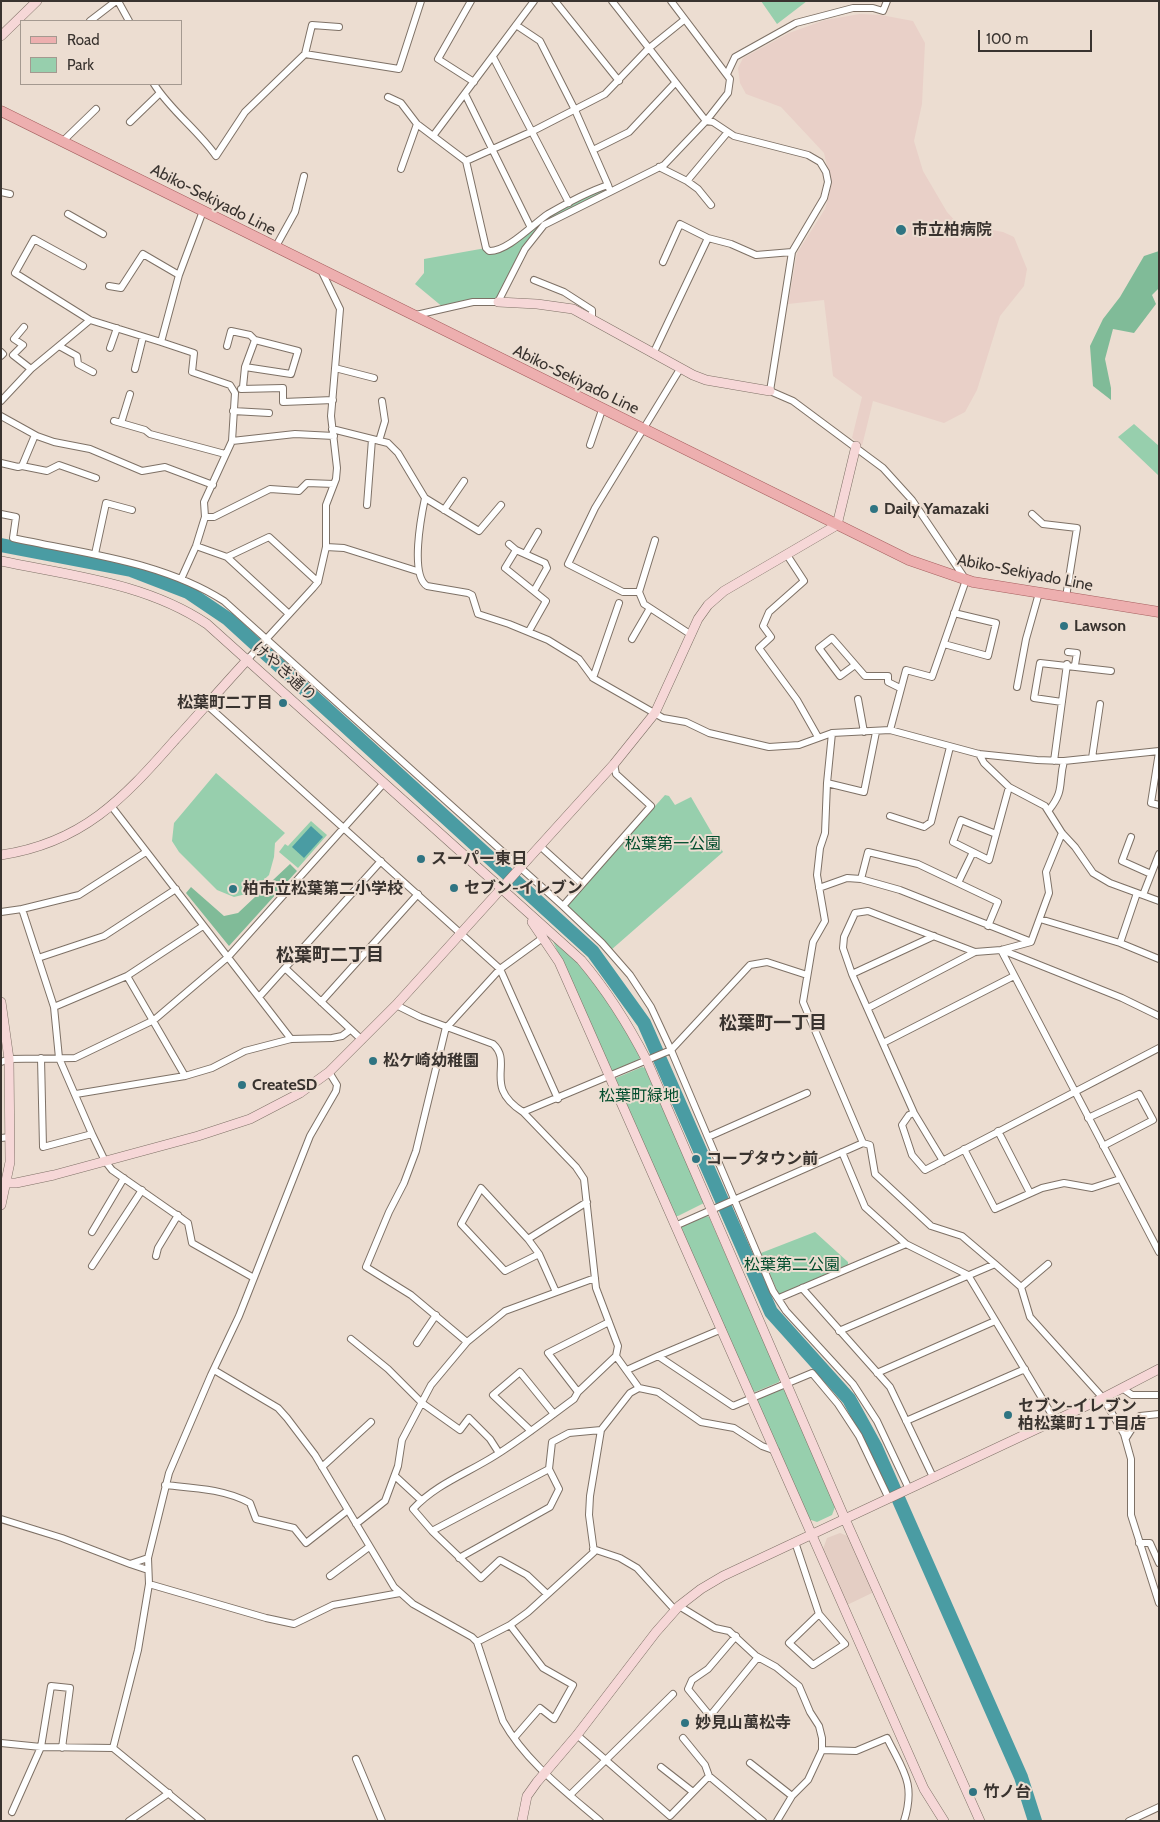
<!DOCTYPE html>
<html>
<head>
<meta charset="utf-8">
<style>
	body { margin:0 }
	#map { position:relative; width:1160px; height:1822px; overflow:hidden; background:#ecddd1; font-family:Cabin,sans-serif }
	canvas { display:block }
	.frame { position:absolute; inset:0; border:2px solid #39332f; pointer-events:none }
	.legend { position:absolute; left:20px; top:20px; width:162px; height:65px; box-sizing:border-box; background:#ecddd1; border:1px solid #a49990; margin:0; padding:6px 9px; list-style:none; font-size:15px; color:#39332f }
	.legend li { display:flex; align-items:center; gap:10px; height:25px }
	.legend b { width:25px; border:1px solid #a49990 }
	.scale { position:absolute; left:978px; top:30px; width:114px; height:22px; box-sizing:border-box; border:2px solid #39332f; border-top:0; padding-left:6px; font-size:15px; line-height:18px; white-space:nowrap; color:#39332f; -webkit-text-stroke:4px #ecddd1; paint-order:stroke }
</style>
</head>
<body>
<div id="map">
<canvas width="1160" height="1822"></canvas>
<div class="frame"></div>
<ul class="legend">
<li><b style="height:6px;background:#edafaf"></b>Road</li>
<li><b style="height:14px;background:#97cfad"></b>Park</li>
</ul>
<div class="scale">100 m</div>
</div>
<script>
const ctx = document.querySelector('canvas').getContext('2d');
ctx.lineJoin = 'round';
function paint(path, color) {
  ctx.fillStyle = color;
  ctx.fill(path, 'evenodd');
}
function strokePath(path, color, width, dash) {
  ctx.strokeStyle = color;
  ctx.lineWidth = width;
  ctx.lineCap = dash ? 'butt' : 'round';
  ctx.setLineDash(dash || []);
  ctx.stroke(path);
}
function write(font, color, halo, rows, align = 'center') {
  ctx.font = font + ' Cabin,"Noto Sans JP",sans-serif';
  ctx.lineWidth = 4;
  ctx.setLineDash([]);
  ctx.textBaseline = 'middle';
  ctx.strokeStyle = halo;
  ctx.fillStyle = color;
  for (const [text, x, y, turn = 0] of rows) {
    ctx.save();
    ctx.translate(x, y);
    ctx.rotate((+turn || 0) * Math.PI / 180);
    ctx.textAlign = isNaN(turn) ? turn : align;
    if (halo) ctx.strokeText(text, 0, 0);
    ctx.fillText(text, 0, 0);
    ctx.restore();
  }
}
paint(new Path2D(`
	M840 1533 850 1537 874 1592 847 1605 823 1549 827 1538Z`), '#e4cec4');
paint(new Path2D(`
	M860 14 881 15 913 21 925 43 922 104 914 141 923 171 947 212 958 224 1003 232 1014 237 1027 269 1024 286 1000 316 977 390 965 412 944 423 873 401 862 446 852 438 862 397 833 376 824 300 788 304 797 253 825 209 829 195V175L824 153 781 107 746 94 740 83 738 68 743 58 789 33 825 20Z`), '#e9d0c8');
paint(new Path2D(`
	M761 1H807L777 24Z
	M608 185 610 191 544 225 525 249 498 302 444 308 415 284 424 273V259L486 248 489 251 512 243 530 226Z
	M1134 424 1159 446V476L1118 437Z
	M216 773 285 833 275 843 274 857 269 875 250 893 234 897 217 890 179 852 172 841 174 823Z
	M665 795 669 796 675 805 691 797 723 852 611 950 566 905Z
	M311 821 327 835 298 868 279 852 285 844 288 846Z
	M552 939 578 962 608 998 640 1057 639 1060 613 1071 610 1070Z
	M642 1067 645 1068 704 1203 678 1216H674L615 1081 616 1078Z
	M707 1216 709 1217 780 1379 779 1382 755 1392 752 1391 680 1230 681 1227Z
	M815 1232 848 1262V1265L779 1295 761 1253Z
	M782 1389 785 1390 835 1507 832 1515 817 1522 808 1519 757 1402 758 1399Z`), '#97cfad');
paint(new Path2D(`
	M1159 251V288L1152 295 1156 304 1134 333 1113 329 1105 359 1111 388V400L1093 386 1090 346 1103 319 1120 297 1144 256Z
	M290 864 297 871 229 946 186 893 191 887 224 916 238 913Z`), '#80bb98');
paint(new Path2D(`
	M311 826 323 837 304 858 292 847Z`), '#4a9ca3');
strokePath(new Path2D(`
	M1 545 131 570 188 592 228 619 593 952 644 1023 771 1312 849 1399 876 1448 1021 1777 1035 1821`), '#4a9ca3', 14);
const street = new Path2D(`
	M118 1 129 21
	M471 1 438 59 474 82
	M555 1 619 81
	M612 1 706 121 713 122 734 136 808 155 820 162 826 172 828 182 824 198 792 252 770 391 793 401 883 468 912 500 966 580 932 677 906 670 890 730
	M90 21 116 1
	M516 25 540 41 575 110 608 185
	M305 54 312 25 339 27
	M493 57 569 203
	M727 74 735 57 796 23 853 8H873L883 11 887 1
	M154 84C171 111 198 130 216 156L245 112 305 54 399 69 421 1
	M465 94 530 226
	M388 97 401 103 417 124 466 161 486 248 489 251C507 252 533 224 548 214 567 203 587 192 608 185L610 191
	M130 122 160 93
	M433 136 534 1
	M63 141 96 109
	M593 150 629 132 675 83
	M466 161 533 131 605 94 648 49 684 20
	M659 167 687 181 727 133
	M401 169 417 124
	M687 181 698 189 711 205
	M1 192 10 194
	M68 214 103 234
	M275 248 295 212 304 176
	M663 262 680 224 708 238 731 244 756 255 792 252
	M83 266 34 239 15 273 90 320 161 342 179 275 203 211
	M534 280 564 292 592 310V319
	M109 286 121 288 143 254 179 275
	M416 315 473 302H498L525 249 544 225 664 165 706 121 728 93 730 79 671 1
	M24 327 14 339 23 345 13 355 31 369
	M161 342 194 353 192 372 230 385 235 393 232 441 204 502 205 517 196 546 182 577
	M59 346 77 356 78 364 93 372
	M227 346 231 331 250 335 255 340
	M110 348 117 328
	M1 352 3 354 1 356
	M653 354 708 238
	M335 368 374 378
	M135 369 143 337
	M243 387 245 367 255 340 298 351 291 374 245 367
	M241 389 283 388V402L333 400
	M1 401 31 369 90 320
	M233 411 269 413
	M1 416 37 436 54 442 90 449 142 471 165 467 213 485
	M114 421 145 430 150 434 225 454
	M121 423 130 394
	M332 429 388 443 398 453 425 498C421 517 410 575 427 586L468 593 472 595 478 614 509 624 548 640 579 659 593 678 663 718 686 722 709 733 769 747 799 745 832 733 890 730 979 754 1037 760 1064 761 1159 751
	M35 435 22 466 47 471 59 465 96 478
	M232 441 295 434 334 436
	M379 441 385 421 382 401
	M590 445 602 410
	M1 463 18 467 22 466
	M425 498 479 531 501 505
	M367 505 372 439
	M444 510 464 481
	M1 514 16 517 13 538C85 554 161 561 224 601L563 906 602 943 630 975 651 1007 671 1050 773 1291 786 1311 853 1384 877 1421 909 1489
	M1032 514 1043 524 1077 528 1066 597
	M205 517H214L270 489 299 491 307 483 334 484
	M655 540 639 592 644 604 690 634
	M509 544 516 550 505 568 546 601 529 631
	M196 546 227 557 269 537 318 582
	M326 547 344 548 417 571
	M516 550 545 563 547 568 534 591
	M95 554 106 503 132 510
	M525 554 538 532
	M787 555 804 581 769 612 763 626 771 637 759 648 797 700 818 737
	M227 557 289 614
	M639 592H623L568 564 595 508 680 369
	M632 639 650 608
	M944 644 988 656 996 623 954 613
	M1068 652 1077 653 1075 665
	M248 659 313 588 318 582 326 547V505L336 479 337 468 331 416 340 309 321 270
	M855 665 840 676 819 648 832 638 865 676H888V682L900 688
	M593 678 619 603
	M1017 687 1026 639 1039 593
	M858 699 864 732
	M1062 702 1034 698 1040 663 1111 671
	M207 705 500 969 558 1099
	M1159 752 1151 803 1159 805
	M979 754 984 763 1009 787 1045 806 1062 833 1075 847 1093 873 1110 883 1159 901
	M1092 758 1100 704
	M1054 761 1067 664
	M827 783 864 792 876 732
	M112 807 291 1039
	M1049 810C1065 790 1058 784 1064 761
	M890 816 924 827 931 822 950 747
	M996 834 961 820 953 842 989 860 1009 787
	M1131 837 1122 861 1151 874
	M540 846 582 884
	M861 879 868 852 918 864 998 902 988 926
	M958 883 973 852
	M819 888 847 878 861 879 900 890 1029 941
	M1143 895 1159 854
	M563 906 651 806 616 774 614 764
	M22 909 79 895 146 852
	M1 912 22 909 54 1007 59 1058 92 1134 43 1147 41 1058
	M1040 919 1120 943 1159 959
	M1120 943 1137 893
	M1001 950 1159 1252
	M1002 950 1122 998 1159 1016
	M38 958 104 936 176 889
	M285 968 362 1040
	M852 974 934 936
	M127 976 185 1076
	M259 997 381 861
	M321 1002 418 894
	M396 1005 420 1017 493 1044C514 1063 482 1086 523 1112
	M54 1007 127 976 203 926
	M868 1008 975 952 1001 950 1031 942 1049 893 1046 872 1062 833
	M447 1027 500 969 544 937
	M883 1043 1014 976
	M1 1062 9 1059 75 1058 154 1020 228 957 384 783
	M76 1094 185 1076 212 1068 245 1051 291 1039 332 1038 342 1036 350 1030
	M914 1113 909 1115 902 1125 912 1155 925 1170 1159 1048
	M1088 1118 1139 1094 1153 1120 1103 1146
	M998 1131 1030 1193
	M92 1134 105 1161 112 1170 188 1223 192 1243 254 1278
	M708 1137 807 1093
	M1 1138 10 1137
	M863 1143 870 1145 875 1174 931 1226 962 1236 995 1264
	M964 1149 995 1209 1042 1188 1064 1183 1092 1188 1120 1179
	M842 1152 865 1207 906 1244 968 1275 1055 1420
	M943 1161 914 1113 852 974 843 948 844 937 855 913 868 911 975 952
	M675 1226 863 1143 803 1002 813 942 825 921 817 875 820 848 825 833 827 783 832 733
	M92 1232 124 1178
	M528 1239 539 1254 556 1292
	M539 1254 505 1271 461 1224 481 1188 528 1239 587 1202
	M156 1256 158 1248 178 1215
	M1048 1264 1021 1287 1030 1317 1103 1398 1124 1434 1131 1459V1515L1159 1603
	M92 1266 142 1190
	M802 1288 890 1387 933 1477
	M779 1298 906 1244
	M839 1331 995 1264 1021 1287
	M351 1339 388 1369 422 1403 460 1430 469 1418 490 1439 499 1453
	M467 1342 505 1311 595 1278
	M417 1343 436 1315
	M658 1356 722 1329
	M214 1370 278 1408 287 1418 315 1455 394 1587 413 1604 472 1637 477 1642 503 1721C526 1762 565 1791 600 1821
	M627 1370 658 1356 733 1406 812 1373 838 1404 859 1436 889 1499
	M877 1373 995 1321
	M639 1388 658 1392 701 1422 734 1428 762 1446 776 1451
	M1122 1388 1132 1395H1159
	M578 1392 548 1353 609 1322
	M906 1421 1025 1369
	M531 1431 493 1395 520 1372 554 1414
	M1126 1438 1140 1416 1159 1414
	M322 1467 371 1422
	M395 1476 421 1500
	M165 1485C194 1488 224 1489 250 1503L256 1519 294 1528 306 1543 348 1510
	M1 1519 62 1538 130 1564 148 1558
	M356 1524 385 1501 398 1466 402 1440 431 1385 467 1342 411 1295 366 1267 389 1212 404 1183 416 1151 446 1027
	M432 1531 549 1469
	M795 1542 819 1614 789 1643 813 1665 845 1644 819 1614
	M1139 1543H1150L1159 1563
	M593 1549 620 1558 637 1568 675 1610
	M459 1558 550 1507 559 1489 549 1469 552 1442 569 1433 601 1430
	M130 1564 148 1570
	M330 1576 369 1547
	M149 1584 266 1618 294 1624 333 1605 400 1593
	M547 1594 527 1575 500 1560 481 1578 432 1531 413 1509C436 1484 468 1473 496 1455 523 1438 548 1418 574 1399L578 1392 616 1356
	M679 1606 715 1628 729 1631 756 1656 776 1667 799 1686 810 1712 819 1726 822 1738V1750L808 1780 792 1796 777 1821
	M510 1625 543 1668 573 1685 554 1719 540 1708 514 1738
	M736 1636 708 1669 692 1680 688 1689 710 1716 758 1657
	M477 1642 510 1625 528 1612 594 1552 589 1515 590 1496 601 1430 630 1393 639 1388 616 1356 618 1346 596 1288 584 1179 576 1167 523 1112 671 1050 750 965 767 962 807 975
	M577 1735 670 1816 709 1776 763 1821
	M683 1738 705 1765 709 1776
	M1 1743 41 1747 113 1748 138 1650 149 1584 148 1558 169 1473 211 1375 239 1316 310 1136 336 1091 337 1085 329 1072
	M113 1748 202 1821
	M822 1750 856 1751 887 1738C903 1771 916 1783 904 1821
	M356 1759 382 1821
	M750 1763 792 1796
	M661 1767 693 1792
	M570 1795 673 1694
	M12 1812 41 1747 51 1686 70 1688 62 1748
	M129 1821 169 1793
	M1129 1821 1159 1807`);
const secondary = new Path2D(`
	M1 36 37 1
	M498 302 537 304 573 309 693 375 706 380 770 391
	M1 561C72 576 146 583 207 624L581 960C608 992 628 1024 647 1061L845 1519 980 1821
	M1 855C82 843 123 799 174 741 199 714 223 686 248 659
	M532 922 559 962 924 1789 944 1821
	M1 1002 9 1059 10 1162 1 1205
	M8 1183H16L54 1175 198 1136 250 1119 300 1093 329 1072 396 1005 614 764 655 713 698 619 708 605 724 591 837 525 856 446
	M522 1821 527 1796 537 1782 577 1735 656 1632 679 1606 701 1589 723 1576 1103 1398 1159 1369`);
const primary = new Path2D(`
	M1 111 909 560 973 582 1159 612`);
strokePath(street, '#7e7166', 8);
strokePath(secondary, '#7e7166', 10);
strokePath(primary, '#a66060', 11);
strokePath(street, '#fff', 6);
strokePath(secondary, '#f6d7d7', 9);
strokePath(primary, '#edafaf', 10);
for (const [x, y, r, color] of [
	[901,230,6,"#2f7482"],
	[874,509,5,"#2f7482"],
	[1064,626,5,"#2f7482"],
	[283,703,5,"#2f7482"],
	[421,859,5,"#2f7482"],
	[454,888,5,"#2f7482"],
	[233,889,5,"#2f7482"],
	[373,1061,5,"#2f7482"],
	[242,1085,5,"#2f7482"],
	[696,1159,5,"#2f7482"],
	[1008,1415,5,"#2f7482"],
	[685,1723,5,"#2f7482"],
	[973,1792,5,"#2f7482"]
]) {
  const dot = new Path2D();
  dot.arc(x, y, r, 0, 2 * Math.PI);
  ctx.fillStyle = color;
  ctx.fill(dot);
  strokePath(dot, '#ecddd1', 2);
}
write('16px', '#39332f', '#ecddd1', [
	["Abiko-Sekiyado Line",213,200,27],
	["Abiko-Sekiyado Line",576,380,26],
	["Abiko-Sekiyado Line",1025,573,11],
	["けやき通り",284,672,42]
]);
write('bold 16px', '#39332f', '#ecddd1', [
	["市立柏病院",912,230],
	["Daily Yamazaki",884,509],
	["Lawson",1074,626],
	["松葉町二丁目",273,703,"right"],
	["スーパー東日",431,859],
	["セブン-イレブン",464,888],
	["柏市立松葉第二小学校",243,889],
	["松ケ崎幼稚園",383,1061],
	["CreateSD",252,1085],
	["コープタウン前",706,1159],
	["セブン-イレブン",1018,1406],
	["柏松葉町１丁目店",1018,1424],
	["妙見山萬松寺",695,1723],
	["竹ノ台",983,1792]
], 'left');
write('16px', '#004c2c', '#ecddd1', [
	["松葉第一公園",673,844],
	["松葉町緑地",639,1096],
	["松葉第二公園",792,1265]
]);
write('bold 18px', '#39332f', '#ecddd1', [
	["松葉町二丁目",330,956],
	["松葉町一丁目",773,1024]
]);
</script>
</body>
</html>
